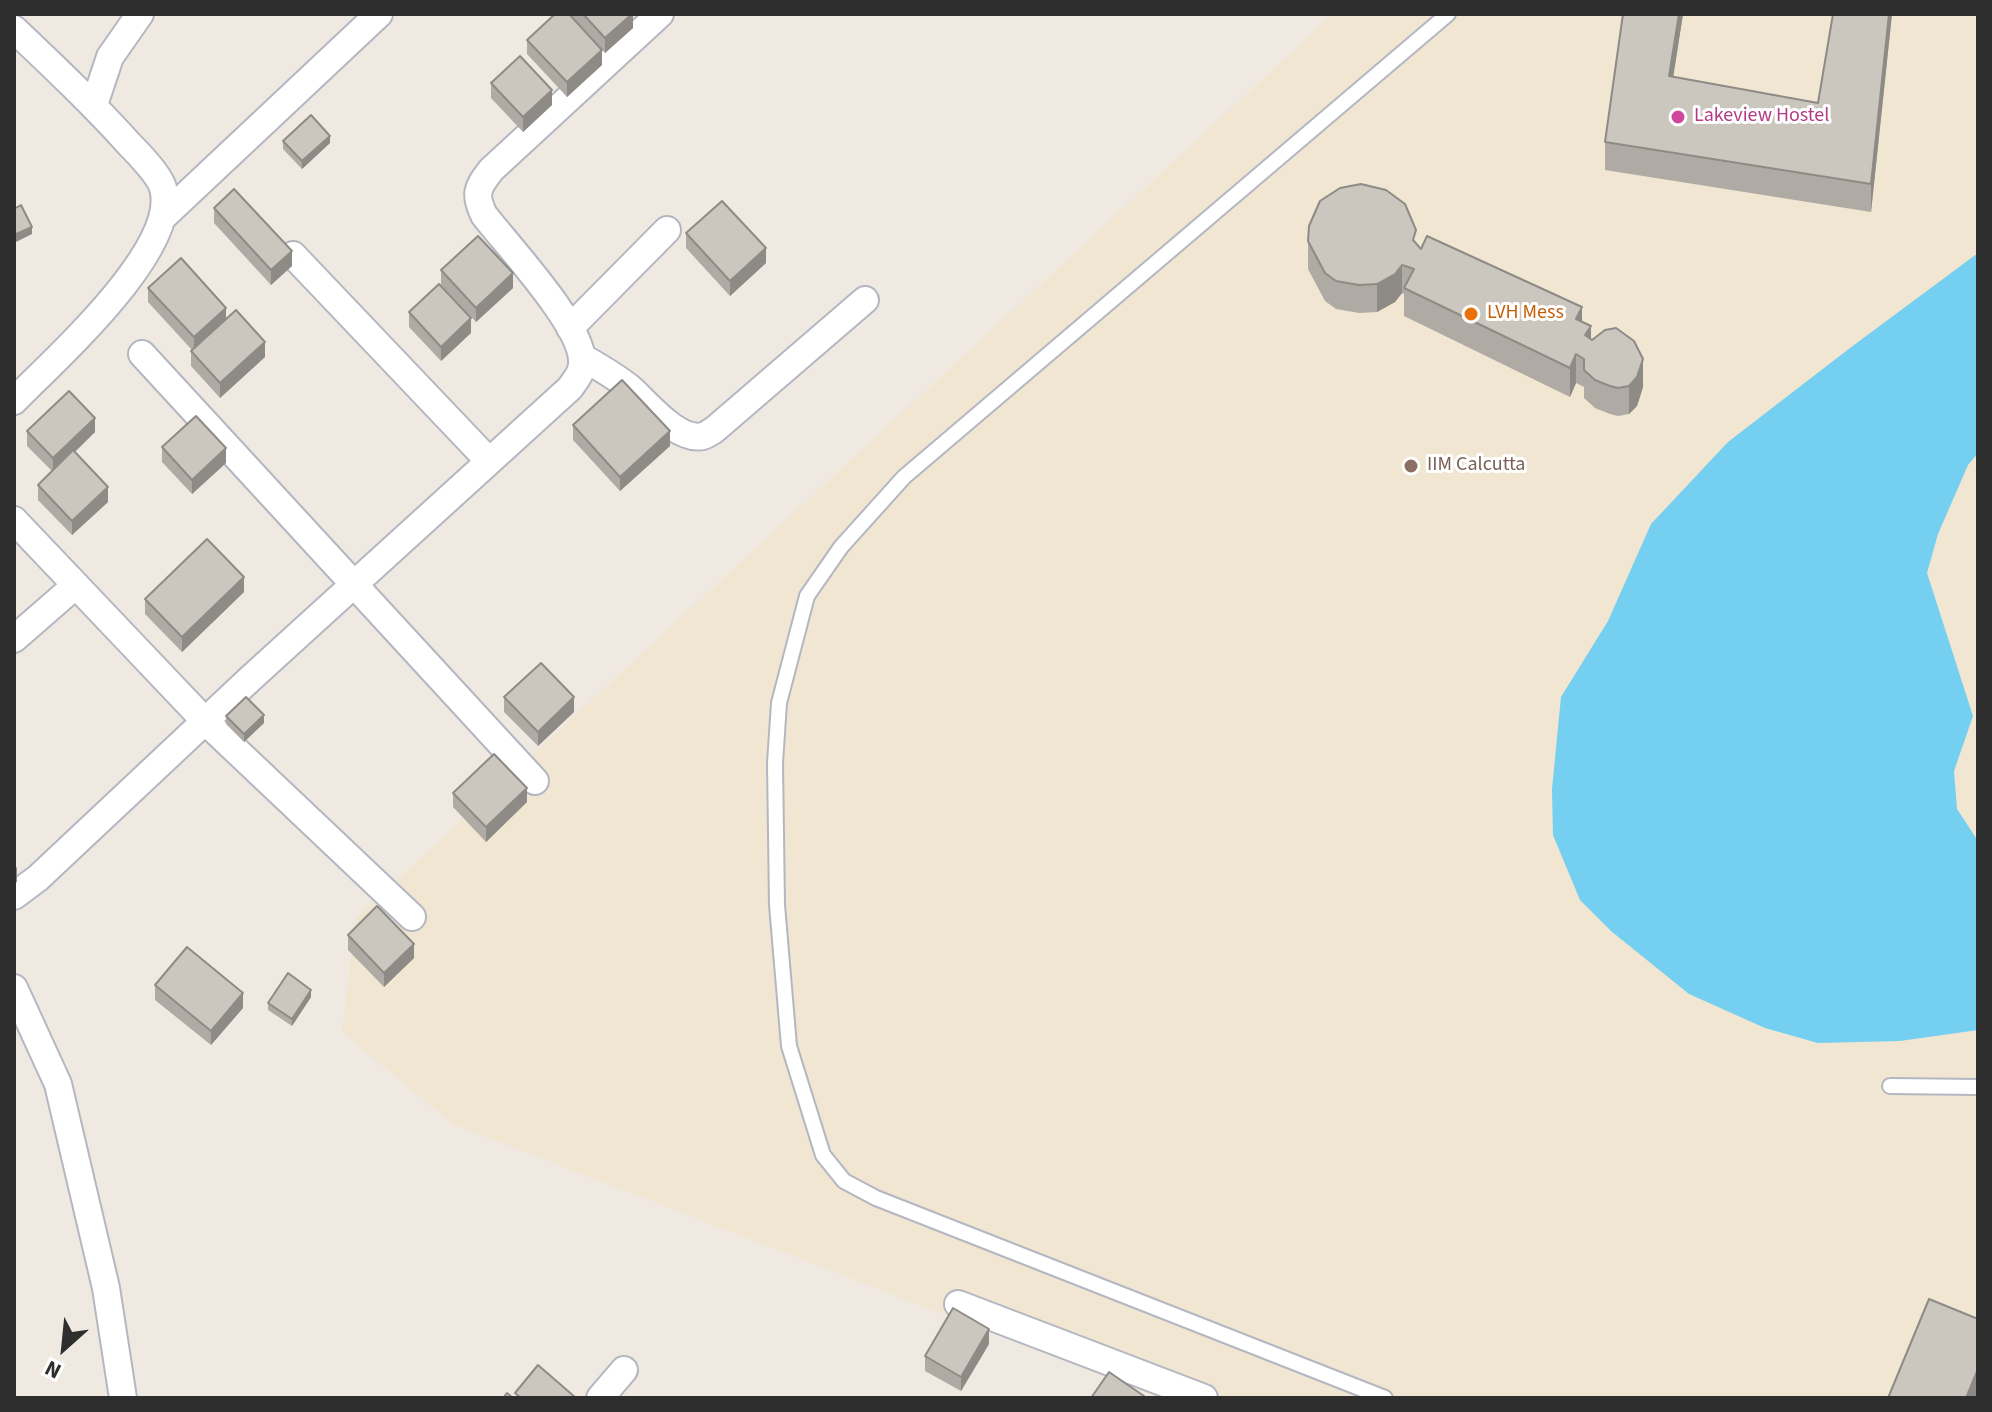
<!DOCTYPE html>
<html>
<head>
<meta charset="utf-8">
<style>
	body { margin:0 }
	#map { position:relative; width:1992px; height:1412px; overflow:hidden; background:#efe9e1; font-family:"Source Sans 3",sans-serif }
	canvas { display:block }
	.frame { position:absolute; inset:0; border:16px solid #2e2e2e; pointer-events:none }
	.north { position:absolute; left:24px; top:1308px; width:80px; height:80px; -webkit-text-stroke:6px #fff; paint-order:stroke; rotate:207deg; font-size:22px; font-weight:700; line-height:32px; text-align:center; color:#2e2e2e }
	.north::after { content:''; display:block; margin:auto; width:28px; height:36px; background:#2e2e2e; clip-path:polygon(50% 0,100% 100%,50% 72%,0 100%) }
</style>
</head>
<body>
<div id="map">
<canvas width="1992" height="1412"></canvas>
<div class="frame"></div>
<div class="north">N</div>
</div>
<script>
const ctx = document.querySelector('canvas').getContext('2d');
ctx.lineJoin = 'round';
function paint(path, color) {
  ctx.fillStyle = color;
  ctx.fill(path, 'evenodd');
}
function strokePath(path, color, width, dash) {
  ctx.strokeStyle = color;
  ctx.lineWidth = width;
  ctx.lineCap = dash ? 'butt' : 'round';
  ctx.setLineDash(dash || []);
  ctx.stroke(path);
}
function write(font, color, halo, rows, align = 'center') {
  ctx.font = font + ' "Source Sans 3",sans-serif';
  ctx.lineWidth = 6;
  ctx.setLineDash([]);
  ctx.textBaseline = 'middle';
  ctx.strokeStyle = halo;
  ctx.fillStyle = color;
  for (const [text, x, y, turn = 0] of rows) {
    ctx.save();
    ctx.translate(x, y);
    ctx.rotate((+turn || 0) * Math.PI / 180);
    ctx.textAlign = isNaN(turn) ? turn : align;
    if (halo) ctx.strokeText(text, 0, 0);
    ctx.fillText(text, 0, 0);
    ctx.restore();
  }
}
paint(new Path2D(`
	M1333 14H1978V1398H1160L453 1124 342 1032 356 918Z`), '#f0e6d1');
paint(new Path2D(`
	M1978 253V453L1968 465 1938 534 1927 573 1973 716 1954 771 1957 809 1978 841V1030L1900 1041 1818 1043 1765 1028 1689 994 1611 931 1580 900 1553 835 1552 789 1561 697 1608 621 1651 524 1728 442 1850 348Z`), '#75cff0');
const lane = new Path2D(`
	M1890 1086 1978 1087
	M1385 1398 876 1198 844 1181 823 1155 789 1046 777 905 775 763 779 703 807 596 841 547 904 477 1448 14`);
const street = new Path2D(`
	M14 29C54 67 93 104 130 145 139 154 160 176 163 188 180 249 54 360 14 401
	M94 105 110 57 140 14
	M164 216 379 14
	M293 255 489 461
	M570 328 667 230
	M142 354 535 781
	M582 357C599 367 615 376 630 388 647 403 678 442 703 436 707 435 710 432 714 430L865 300
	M14 520 205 721 412 917
	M14 639 76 585
	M14 896 38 878 251 678 570 388C576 379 583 372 582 360 581 324 508 246 484 215 474 194 477 188 491 170L660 14
	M14 988 58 1084 106 1288 123 1398
	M958 1304 1204 1398
	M600 1398 624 1370`);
strokePath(lane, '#b4b7c1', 18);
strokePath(street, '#b4b7c1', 30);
strokePath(lane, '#fff', 14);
strokePath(street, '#fff', 26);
paint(new Path2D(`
	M573 14H633V28L605 53 602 50V65L567 97 527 54V40L573 18Z
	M1683 14 1673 77 1818 103 1833 14H1892L1871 212 1605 170V142Z
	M491 83 552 105 523 132 491 98Z
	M283 141 330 143 302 169 283 149Z
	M214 208 292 266 271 285 214 223Z
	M686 233 766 263 730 296 686 248Z
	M1308 241 1416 243 1421 249 1582 322 1591 339 1643 387 1637 406 1629 414 1618 416 1610 414 1595 408 1584 398V387L1576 383 1570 397 1404 316V294L1402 293 1395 302 1377 312 1359 313 1336 309 1325 301 1308 269Z
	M441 270 513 288 476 322 441 285Z
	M148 288 226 319 265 357 220 398 191 366V351L192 350 148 302Z
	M409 312 471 333 441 361 409 327Z
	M573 425 670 446 620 491 573 440Z
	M27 431 95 432 75 452 108 502 72 535 38 500V485L52 471 27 446Z
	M162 447 226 463 192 494 162 462Z
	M244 592 182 652 145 614V599Z
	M504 697 574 712 538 746 504 712Z
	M226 716 264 723 244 742 226 724Z
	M453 793 527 802 486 842 453 807Z
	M348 935 414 958 384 987 348 950Z
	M155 985 243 1008 211 1045 155 1000Z
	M311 997 292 1026 268 1010V1003Z
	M989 1344 961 1391 925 1371V1356Z`), '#afaba4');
paint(new Path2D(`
	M632 14H633V28L605 53V38Z
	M1679 14H1683L1669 104V76Z
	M1889 14H1892L1871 212V184Z
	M602 50V65L567 97V82Z
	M552 90V105L523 132V117Z
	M330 136V143L302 169V161Z
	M32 227V234L14 243V235Z
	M766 248V263L730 296V281Z
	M292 251V266L271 285V270Z
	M1402 265V293L1395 302 1377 312V284Z
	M513 273V288L476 322V308Z
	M1582 307V335L1576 319Z
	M226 308V322L194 352V337Z
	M471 318V333L441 361V347Z
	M1591 326V354L1585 335Z
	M265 342V357L220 398V383Z
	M1576 354V383L1570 397V368Z
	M1643 359V387L1637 406 1629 414V386Z
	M95 418V432L53 473V458Z
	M670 431V446L620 491V477Z
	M226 448V463L192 494V480Z
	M108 487V502L72 535V521Z
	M244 577V592L182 652V637Z
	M574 697V712L538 746V732Z
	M264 715V723L244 742V734Z
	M527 788V802L486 842V827Z
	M17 867V882L14 884V869Z
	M414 944V958L384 987V973Z
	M311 990V997L292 1026V1019Z
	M243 993V1008L211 1045V1031Z
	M989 1329V1344L961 1391V1377Z
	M1978 1369V1391L1975 1398H1966Z`), '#8e8b86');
const building = new Path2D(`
	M555 14H569L602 50 567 82 527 40Z
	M583 14H632L605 38Z
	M1623 14H1679L1669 76 1818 103 1833 14H1889L1871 184 1605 142Z
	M520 56 552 90 523 117 491 83Z
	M311 115 330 136 302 161 283 141Z
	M1361 184 1386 190 1405 204 1416 230 1413 240 1421 249 1427 236 1582 307 1576 319 1591 326 1585 335 1592 340 1605 330 1616 328 1634 341 1643 359 1637 377 1629 386 1618 388 1610 386 1595 380 1584 370V359L1576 354 1570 368 1404 288 1414 269 1402 265 1395 274 1377 284 1359 285 1336 281 1325 273 1308 241 1309 226 1320 201 1340 188Z
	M234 189 292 251 271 270 214 208Z
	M722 201 766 248 730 281 686 233Z
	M21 205 32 227 14 235V209Z
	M478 236 513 273 476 308 441 270Z
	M181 258 226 308 194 337 148 288Z
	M439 284 471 318 441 347 409 312Z
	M236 310 265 342 220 383 191 351Z
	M622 380 670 431 620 477 573 425Z
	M69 391 95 418 53 458 27 431Z
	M196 416 226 448 192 480 162 447Z
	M73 450 108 487 72 521 38 485Z
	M207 539 244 577 182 637 145 599Z
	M541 663 574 697 538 732 504 697Z
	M246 697 264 715 244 734 226 716Z
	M494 754 527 788 486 827 453 793Z
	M377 906 414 944 384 973 348 935Z
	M187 947 243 993 211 1031 155 985Z
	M288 973 311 990 292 1019 268 1003Z
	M1929 1299 1978 1319V1369L1966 1398H1888Z
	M953 1308 989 1329 961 1377 925 1356Z
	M538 1365 576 1398H521L515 1393Z
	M1109 1372 1144 1396 1142 1398H1091Z
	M507 1393 513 1398H503Z`);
paint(building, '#cbc7bf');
strokePath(building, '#8e8b86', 2);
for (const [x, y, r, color] of [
	[1678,117,8,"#d1479c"],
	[1471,314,8,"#e8710a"],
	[1411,466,8,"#8d6e63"]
]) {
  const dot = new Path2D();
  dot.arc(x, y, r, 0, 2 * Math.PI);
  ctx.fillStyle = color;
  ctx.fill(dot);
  strokePath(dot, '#fff', 3);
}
write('20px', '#b23c85', '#fff', [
	["Lakeview Hostel",1694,117]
], 'left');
write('20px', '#c56008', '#fff', [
	["LVH Mess",1487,314]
], 'left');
write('20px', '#785e54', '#fff', [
	["IIM Calcutta",1427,466]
], 'left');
</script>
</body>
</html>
